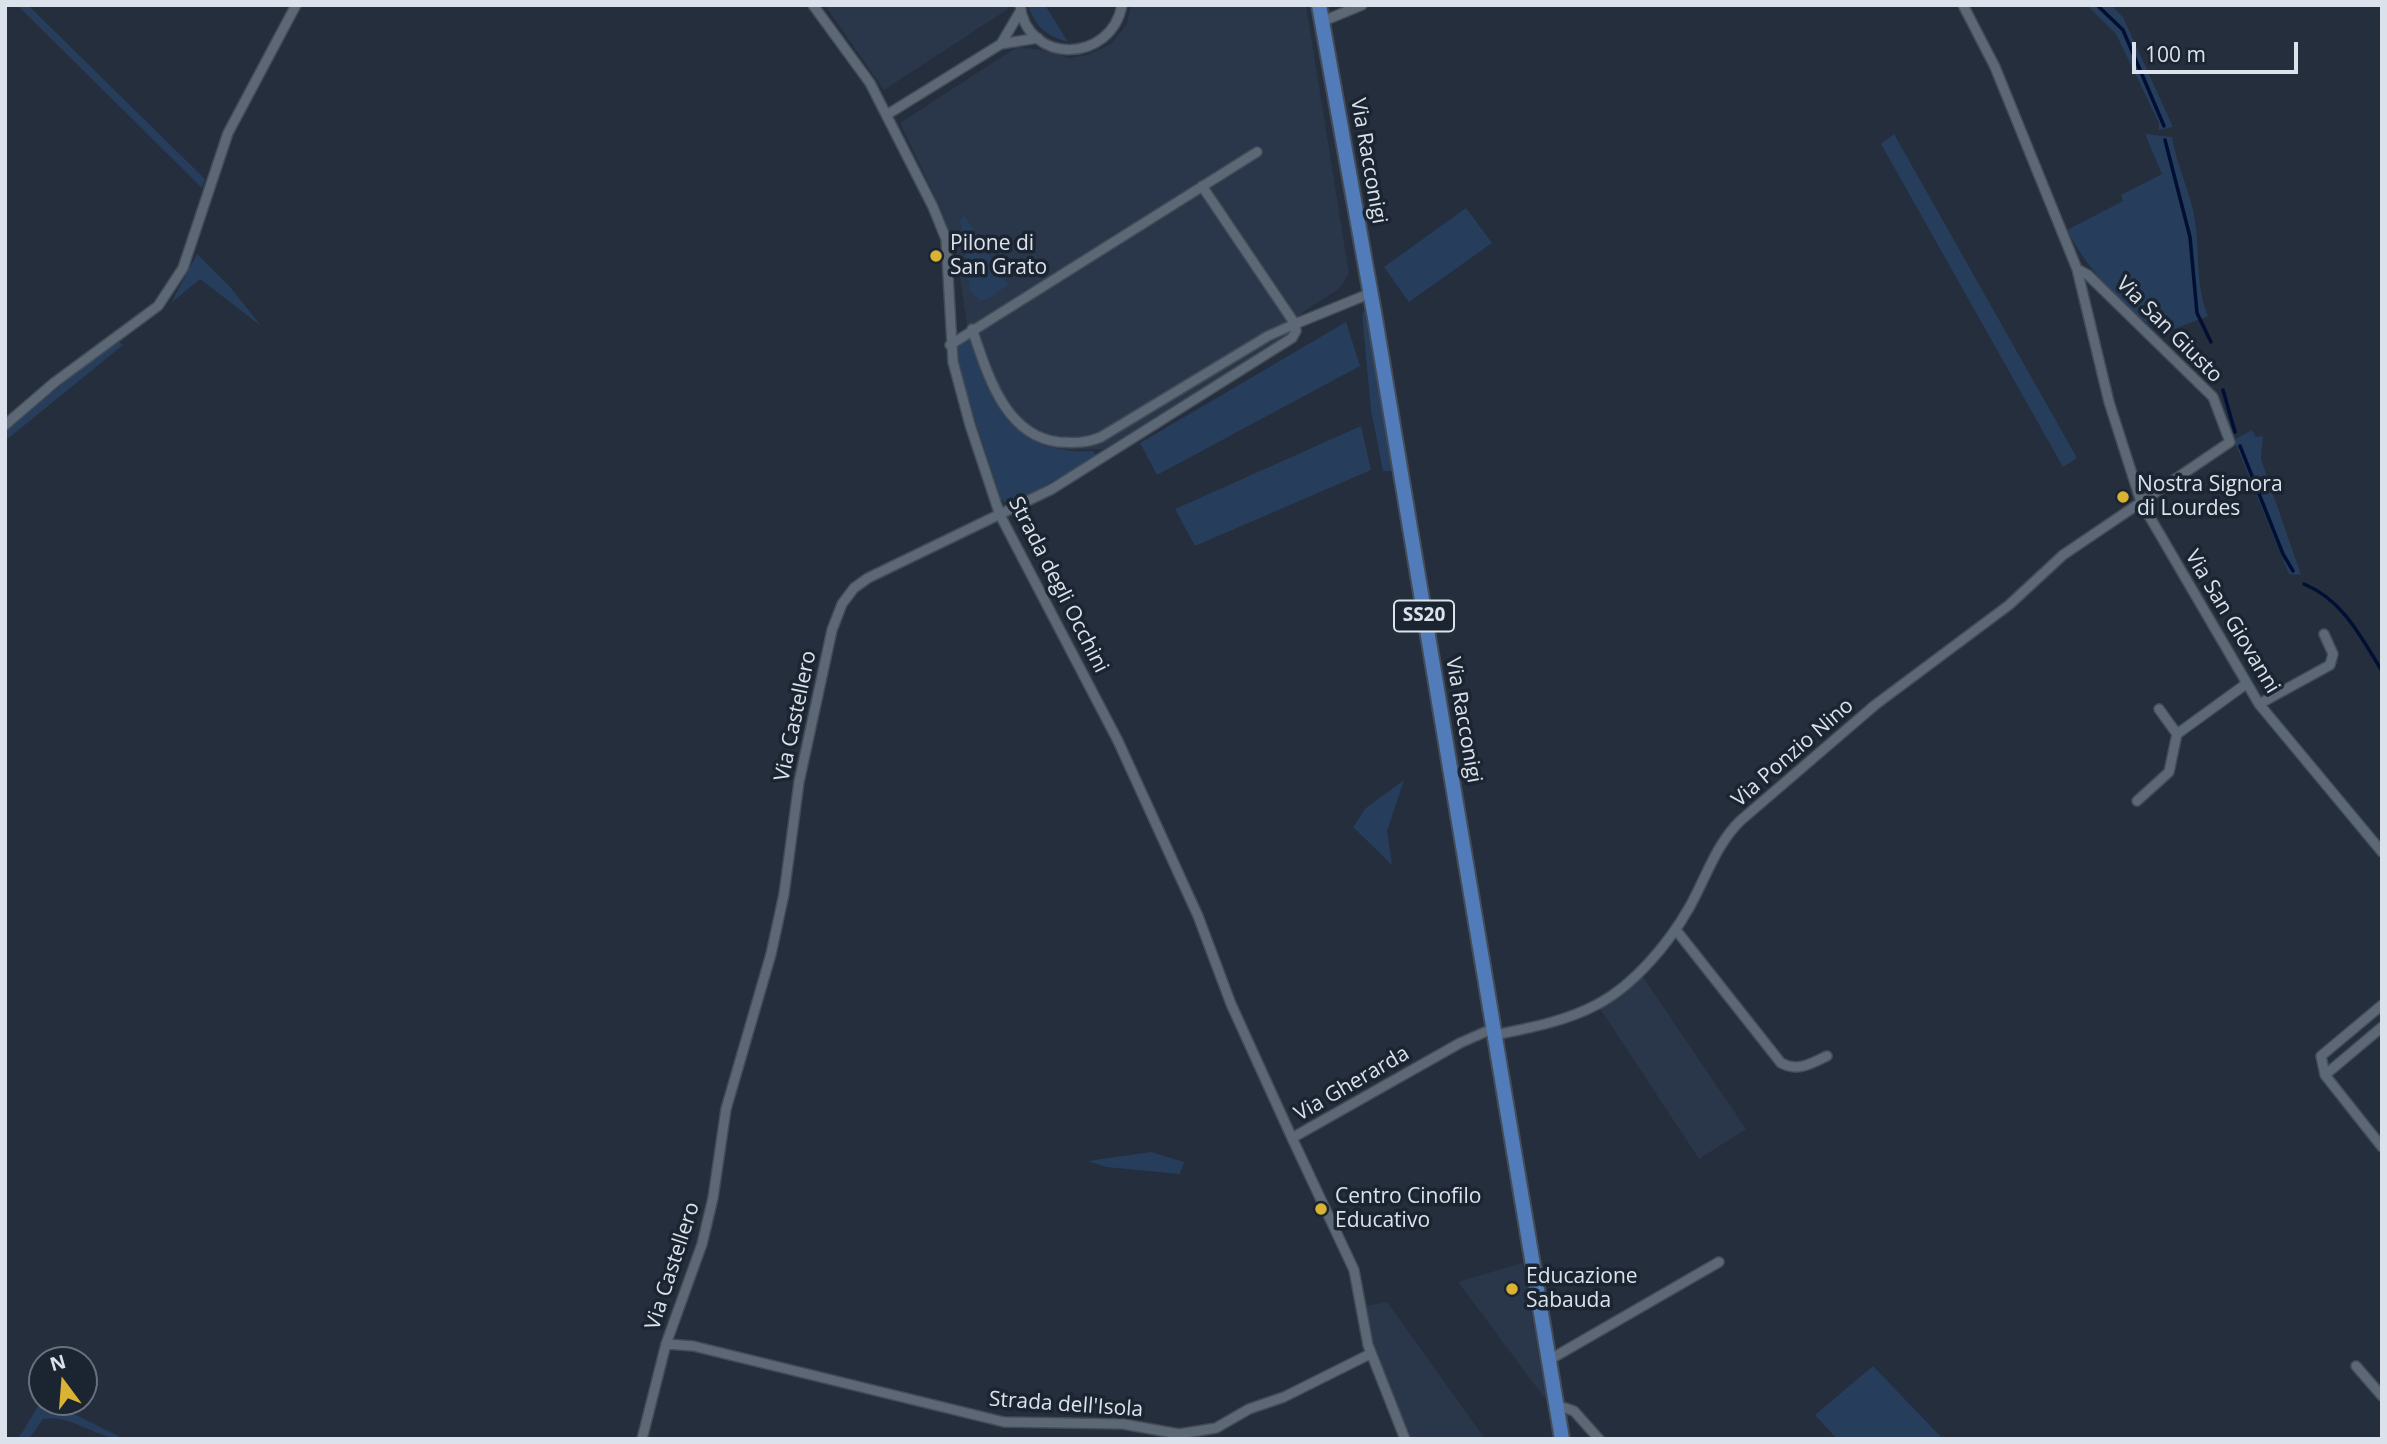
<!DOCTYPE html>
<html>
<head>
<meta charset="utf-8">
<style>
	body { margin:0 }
	#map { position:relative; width:2387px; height:1444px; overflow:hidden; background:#242e3c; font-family:"Open Sans",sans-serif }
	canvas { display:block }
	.frame { position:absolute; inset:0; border:7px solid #dce2eb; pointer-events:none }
	.north { position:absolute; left:28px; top:1346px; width:70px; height:70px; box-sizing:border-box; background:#1b2431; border:2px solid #68707b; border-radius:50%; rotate:344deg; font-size:19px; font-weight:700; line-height:28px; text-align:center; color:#dce2eb }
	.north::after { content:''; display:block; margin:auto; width:24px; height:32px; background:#dab333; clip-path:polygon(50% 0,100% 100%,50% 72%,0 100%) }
	.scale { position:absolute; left:2132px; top:42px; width:166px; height:32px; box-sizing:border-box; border:4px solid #dce2eb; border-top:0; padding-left:9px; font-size:21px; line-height:24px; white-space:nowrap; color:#dce2eb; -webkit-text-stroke:5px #1b2431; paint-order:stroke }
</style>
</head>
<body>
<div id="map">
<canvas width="2387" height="1444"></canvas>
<div class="frame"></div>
<div class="north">N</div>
<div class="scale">100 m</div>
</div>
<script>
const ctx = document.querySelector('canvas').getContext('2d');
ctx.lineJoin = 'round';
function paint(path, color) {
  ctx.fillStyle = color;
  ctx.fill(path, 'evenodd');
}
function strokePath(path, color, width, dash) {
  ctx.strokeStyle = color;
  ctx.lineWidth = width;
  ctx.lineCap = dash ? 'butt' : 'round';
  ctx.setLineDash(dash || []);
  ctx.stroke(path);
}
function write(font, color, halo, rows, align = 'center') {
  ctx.font = font + ' "Open Sans",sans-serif';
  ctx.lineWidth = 7;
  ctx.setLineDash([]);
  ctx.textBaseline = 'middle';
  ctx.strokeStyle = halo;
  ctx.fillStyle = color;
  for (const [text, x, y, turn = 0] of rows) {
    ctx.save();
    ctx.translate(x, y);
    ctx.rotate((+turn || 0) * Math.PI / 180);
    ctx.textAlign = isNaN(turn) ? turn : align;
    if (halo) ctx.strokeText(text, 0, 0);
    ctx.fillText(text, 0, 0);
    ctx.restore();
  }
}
paint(new Path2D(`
	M825 5H1009L1008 9 884 90Z
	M1131 5H1306L1349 274 1339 289 1303 312 1287 336 1104 449 1058 450 1032 443 1002 417 984 385 969 337 956 251 940 207 900 123 1017 47 1042 50 1069 58 1087 55 1111 44 1127 24Z
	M1641 974 1746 1129 1699 1159 1599 1007Z
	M1522 1263 1526 1282 1546 1400 1458 1282Z
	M1387 1302 1485 1439H1410L1376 1353 1366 1306Z`), '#2a374a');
paint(new Path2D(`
	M17 5H28L205 179 202 188Z
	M1028 5H1045L1068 42C1047 36 1035 27 1028 5Z
	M2087 5H2111L2123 17 2173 127 2159 130V123L2116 34Z
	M1894 134 2077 458 2063 467 1881 144Z
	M2145 134 2172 137C2176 162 2187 185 2193 210 2201 245 2194 282 2208 316L2161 334C2122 305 2090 274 2067 230L2123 201 2121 195 2162 174Z
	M1466 208 1492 243 1409 302 1384 267Z
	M964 215 1008 285 986 300H980L970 291 960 220Z
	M197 254 231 288 261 326 200 279 171 303Z
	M1366 310 1391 458V471H1383L1371 410 1362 314Z
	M1346 322 1360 366 1157 475 1140 443Z
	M969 337C990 404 1012 456 1093 451L1097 456 1009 506 1001 499 958 368 956 347Z
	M117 340 123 345 5 441V430Z
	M1361 426 1371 470 1195 546 1175 509Z
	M2252 430 2256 437 2263 436 2261 459 2301 575 2289 574 2234 440Z
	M1404 780 1387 831 1392 865 1353 827 1366 808Z
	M1151 1152 1184 1162 1180 1174 1106 1167 1088 1161Z
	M1873 1366 1943 1439H1837L1815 1415Z
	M42 1400V1402H50L124 1439C95 1439 72 1414 43 1419L29 1439H18Z`), '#273d5c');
strokePath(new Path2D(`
	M2097 5 2123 30 2164 126
	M2165 140 2190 237 2197 313 2211 342
	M2223 390 2235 432
	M2240 446 2283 554 2293 571
	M2304 584C2343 600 2361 637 2382 671`), '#000f33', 3.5);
const street = new Path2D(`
	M813 5 870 83 933 207 946 239 953 362 970 425 1000 515 1118 741 1198 916 1231 1004 1292 1138
	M1020 5C1027 65 1111 64 1122 5
	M1963 5 1995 67 2077 269 2109 402 2141 502 2259 704 2382 852
	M1321 22 1362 5
	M1001 44 1021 10
	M888 114 1001 44 1038 38
	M972 329C987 372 1004 436 1059 442 1075 443 1087 443 1101 437L1268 336 1295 324 1202 186
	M950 345 1257 152
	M5 425 55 382 158 306 183 268 228 133 296 5
	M2259 704 2330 665 2333 654 2324 634
	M2177 734 2246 684
	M2137 801 2169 772 2177 734 2159 709
	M1676 930 1781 1063C1798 1072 1810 1064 1827 1056
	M2382 1027 2325 1075 2382 1147
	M1495 1035C1529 1028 1567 1021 1598 1004 1634 985 1669 943 1689 908 1706 878 1715 846 1740 821L1875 705 2009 605 2063 555 2230 442 2213 397 2088 275 2077 269
	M2325 1075 2321 1056 2382 1005
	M666 1344 693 1346 1004 1422 1123 1424 1179 1434 1216 1428 1249 1409 1284 1397 1370 1354
	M1549 1360 1719 1262
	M2356 1366 2382 1396
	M1556 1405 1574 1411 1599 1439
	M642 1439 666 1344 702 1244 713 1198 726 1109 771 954 784 894 799 782 832 630 842 604 854 588 868 578 1052 489 1292 338 1296 331 1295 324 1371 293
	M1405 1439 1368 1345 1354 1270 1292 1138 1460 1043 1494 1028`);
const primary = new Path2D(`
	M1319 5 1375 318 1562 1439`);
strokePath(street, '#434b56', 12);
strokePath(primary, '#434b56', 18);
strokePath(street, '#5d6877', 9);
strokePath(primary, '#527cb9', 14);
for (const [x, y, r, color] of [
	[936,256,7,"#dab333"],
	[2123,497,7,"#dab333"],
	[1321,1209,7,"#dab333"],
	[1512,1289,7,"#dab333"]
]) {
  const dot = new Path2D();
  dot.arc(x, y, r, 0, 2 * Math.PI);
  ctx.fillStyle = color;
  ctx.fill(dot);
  strokePath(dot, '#1b2431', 2.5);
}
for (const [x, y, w] of [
	[1424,616,60]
]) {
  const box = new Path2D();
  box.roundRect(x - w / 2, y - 15.5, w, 31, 5);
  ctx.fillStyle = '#1b2431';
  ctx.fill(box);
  strokePath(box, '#dce2eb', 2);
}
write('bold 19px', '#dce2eb', null, [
	["SS20",1424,616]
]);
write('21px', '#dce2eb', '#1b2431', [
	["Via Racconigi",1368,161,80],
	["Via San Giusto",2169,330,45],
	["Strada degli Occhini",1058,585,63],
	["Via San Giovanni",2232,622,59],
	["Via Castellero",796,716,-78],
	["Via Racconigi",1463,720,80],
	["Via Ponzio Nino",1793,753,-41],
	["Via Gherarda",1352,1084,-30],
	["Via Castellero",673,1266,-72],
	["Strada dell'Isola",1066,1405,4]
]);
write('21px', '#dce2eb', '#1b2431', [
	["Pilone di",950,244],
	["San Grato",950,268],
	["Nostra Signora",2137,485],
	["di Lourdes",2137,509],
	["Centro Cinofilo",1335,1197],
	["Educativo",1335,1221],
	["Educazione",1526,1277],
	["Sabauda",1526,1301]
], 'left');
</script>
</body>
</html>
